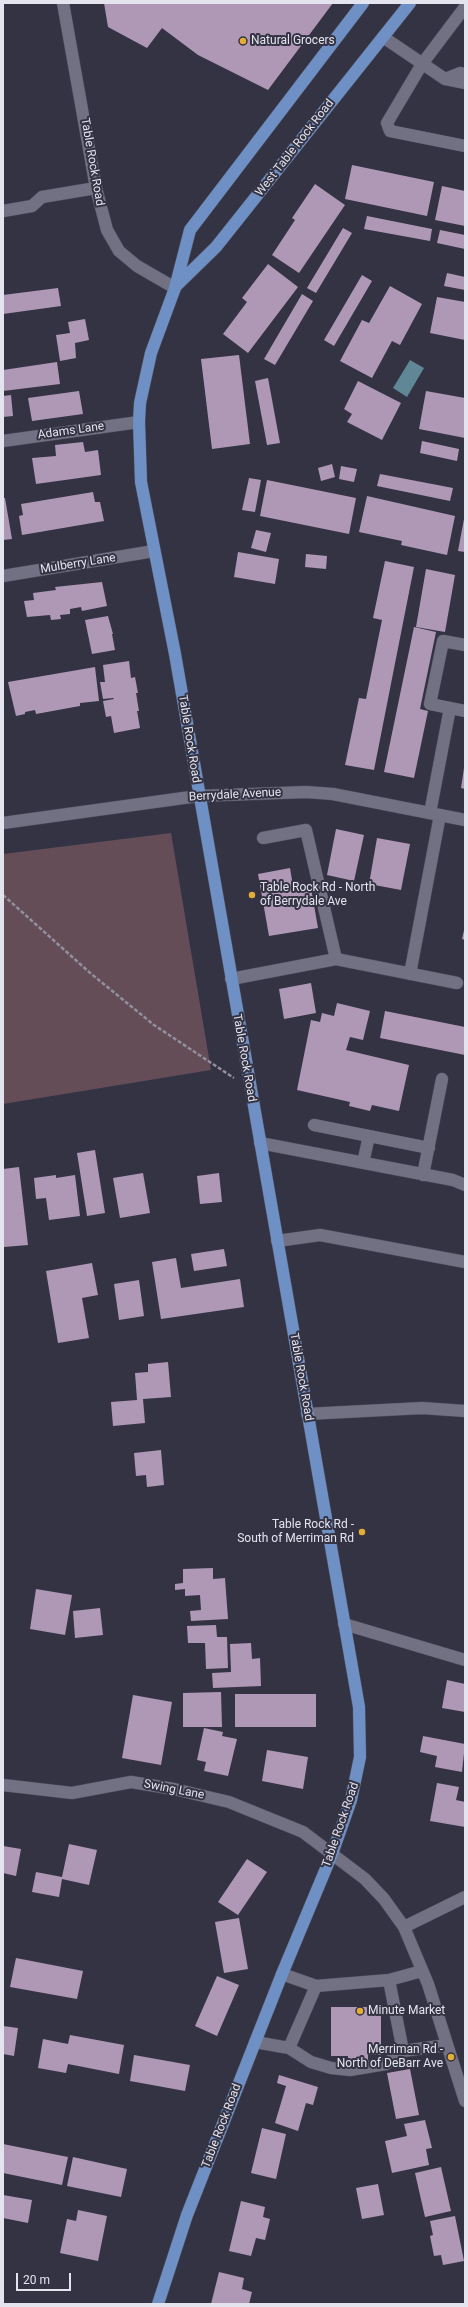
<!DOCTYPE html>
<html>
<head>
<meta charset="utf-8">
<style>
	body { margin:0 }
	#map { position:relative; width:468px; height:2307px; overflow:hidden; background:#343344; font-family:Roboto,sans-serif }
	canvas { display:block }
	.frame { position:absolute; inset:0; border:4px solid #e4e4ef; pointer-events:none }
	.scale { position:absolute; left:16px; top:2273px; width:55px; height:18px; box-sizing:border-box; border:2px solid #e4e4ef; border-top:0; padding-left:5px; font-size:12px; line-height:14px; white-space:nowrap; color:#e4e4ef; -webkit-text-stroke:3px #343344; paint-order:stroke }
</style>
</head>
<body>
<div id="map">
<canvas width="468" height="2307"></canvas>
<div class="frame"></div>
<div class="scale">20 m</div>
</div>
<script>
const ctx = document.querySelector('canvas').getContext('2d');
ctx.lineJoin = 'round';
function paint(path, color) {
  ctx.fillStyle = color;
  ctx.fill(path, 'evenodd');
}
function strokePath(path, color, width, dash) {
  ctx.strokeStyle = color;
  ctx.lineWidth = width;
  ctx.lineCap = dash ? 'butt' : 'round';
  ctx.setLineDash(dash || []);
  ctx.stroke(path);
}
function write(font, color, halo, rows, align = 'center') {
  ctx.font = font + ' Roboto,sans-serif';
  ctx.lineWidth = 4;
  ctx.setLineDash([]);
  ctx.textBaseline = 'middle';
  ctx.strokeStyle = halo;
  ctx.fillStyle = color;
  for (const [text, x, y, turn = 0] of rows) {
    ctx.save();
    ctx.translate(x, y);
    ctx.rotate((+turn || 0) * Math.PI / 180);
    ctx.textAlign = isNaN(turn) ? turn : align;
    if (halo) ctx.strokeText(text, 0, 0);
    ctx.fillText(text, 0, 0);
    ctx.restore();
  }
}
paint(new Path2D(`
	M171 833 211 1070 3 1104V854Z`), '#654d58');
paint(new Path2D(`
	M410 360 424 368 407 397 393 388Z`), '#5f8796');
paint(new Path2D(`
	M104 3H333L268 90 198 55 162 28 147 48 108 27Z
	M352 165 434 182 427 216 345 199Z
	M315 184 345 205 299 273 272 255 295 220 292 218Z
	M442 186 465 191V226L435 220Z
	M367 216 432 229 430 241 364 229Z
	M343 228 352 233 316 293 307 288Z
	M440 230 465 235V249L437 243Z
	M268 264 298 287 248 353 223 334 247 302 242 298Z
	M447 273 465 277V290L444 286Z
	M362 275 372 281 334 346 324 340Z
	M390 286 422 304 400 345 392 341 372 378 340 361 362 320 369 323Z
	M58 288 61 306 3 314V295Z
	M302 294 313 301 275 365 264 359Z
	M437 297 465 302V340L430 333Z
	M85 319 89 340 75 343 76 358 60 361 56 335 70 333 68 322Z
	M239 355 250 444 212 449 201 359Z
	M57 362 60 384 3 391V370Z
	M268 378 280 443 267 445 255 381Z
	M358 381 401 403 382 440 347 422 352 414 344 409Z
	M79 391 83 414 32 421 28 398Z
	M426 391 465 398V438L419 429Z
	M11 395 13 416 3 417V396Z
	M422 441 459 449 457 461 420 453Z
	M83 442 85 452 98 450 101 475 36 484 32 458 56 456 55 445Z
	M332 464 335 477 321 481 318 468Z
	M341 466 357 469 354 482 339 479Z
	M380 474 453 488 450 501 377 486Z
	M249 478 261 480 255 512 242 510Z
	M267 480 356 498 349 534 260 516Z
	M93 492 95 502H100L104 521 22 535 19 516 23 515 21 504Z
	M367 496 455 516 447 555 401 545 402 541 359 532Z
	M3 498H5L12 539 3 540Z
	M464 519H465V552L458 551Z
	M256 530 271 533 266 552 251 548Z
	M238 552 279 559 275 584 234 577Z
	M306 554 327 556 326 569 305 567Z
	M385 561 414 567 374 770 345 765 359 698 366 699 382 620 373 618Z
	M426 569 455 575 445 632 416 627Z
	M102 582 107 606 82 611 81 607 70 609V614L60 615 61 619 51 620 50 615 27 617 24 601 34 600 33 593 56 590 55 587Z
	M108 616 113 634H112L115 650 92 654 85 620Z
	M414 627 436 632 420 709 428 711 414 778 384 772Z
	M129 661 131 678 135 677 138 693H136L139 711H137L140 728 114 733 111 716 106 717 103 701 114 699 113 698 103 699 100 682H105L103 665Z
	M95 667 99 701 80 703V706L36 714 35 710 25 712V714L16 716 8 682Z
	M464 768H465V789L461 788Z
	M336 829 364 835 354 881 327 875Z
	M377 838 410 844 401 890 369 884Z
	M290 868 294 892 311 888 318 928 269 936 258 874Z
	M465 926V940L462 939Z
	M311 983 316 1013 284 1019 279 989Z
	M337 1003 370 1011 363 1040 350 1037 346 1050 409 1065 399 1111 372 1105 370 1111 349 1106 350 1102 297 1090 311 1020 320 1022 322 1013 334 1016Z
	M385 1011 465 1027V1055L380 1038Z
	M95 1150 105 1213 87 1216 77 1153Z
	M19 1167 28 1245 4 1247 3 1169Z
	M143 1173 150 1213 120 1218 113 1178Z
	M219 1173 222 1202 200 1204 197 1176Z
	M56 1175V1178L75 1175 80 1216 49 1220 46 1198 36 1199 34 1178Z
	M224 1249 227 1266 194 1271 191 1254Z
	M176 1258 181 1288 240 1279 244 1307 161 1319 152 1262Z
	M92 1263 98 1295 82 1298 89 1338 58 1343 46 1271Z
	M139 1280 144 1316 119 1320 114 1284Z
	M168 1362 171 1397 143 1399 145 1423 113 1426 111 1402 137 1400 135 1373 148 1372V1364Z
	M161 1450 164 1485 147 1487 146 1475 136 1476 134 1453Z
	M213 1568V1579L225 1578 228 1619 191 1621 190 1611 201 1610 200 1595 185 1596V1589L175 1590V1584L183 1583V1569Z
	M36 1589 72 1595 65 1635 30 1629Z
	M100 1608 103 1635 75 1638 73 1611Z
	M216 1625 217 1637H227L228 1668 206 1669 205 1643H188L187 1626Z
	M251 1643 252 1659 260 1658 261 1686 213 1688 212 1673 231 1672 230 1644Z
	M447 1680 465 1684V1712L442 1708Z
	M221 1692 222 1727H183V1693Z
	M235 1694H316V1727H235Z
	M133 1695 172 1702 161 1765 122 1758Z
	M204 1728 223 1732 222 1736 237 1739 228 1776 204 1771 206 1762 197 1760Z
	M423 1736 465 1744 462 1772 435 1767 437 1756 420 1752Z
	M267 1750 308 1757 303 1789 262 1781Z
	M437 1783 459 1787 456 1800 465 1802V1827L430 1821Z
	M69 1844 97 1850 89 1885 62 1879 59 1897 32 1892 36 1872 62 1877Z
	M3 1846 21 1849 16 1876 3 1873Z
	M247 1859 267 1872 238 1915 218 1902Z
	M239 1918 248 1969 224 1973 215 1922Z
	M16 1958 83 1971 77 1999 10 1987Z
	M217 1976 239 1985 217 2036 195 2026Z
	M331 2007H381V2055H368V2060H348V2056H331Z
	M3 2026 18 2028 14 2056 3 2054Z
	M70 2035 124 2045 119 2074 68 2064 66 2073 38 2068 43 2039 68 2044Z
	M134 2055 190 2065 185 2091 130 2081Z
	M410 2069 419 2115 396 2119 387 2073Z
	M279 2075 318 2087 313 2105 306 2103 298 2131 275 2123 286 2086 277 2083Z
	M425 2120 432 2148 426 2149 429 2165 392 2173 385 2141 407 2136 404 2124Z
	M262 2128 286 2134 276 2179 251 2173Z
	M3 2144 68 2157 62 2185 3 2173Z
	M73 2157 127 2169 121 2197 67 2186Z
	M441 2167 451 2211 425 2217 415 2173Z
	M378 2184 384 2215 362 2219 356 2188Z
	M3 2195 32 2200 28 2223 3 2218Z
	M241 2201 265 2207 263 2217 270 2219 265 2240 256 2238 251 2256 229 2251Z
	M78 2210 107 2216 98 2261 60 2253 67 2219 76 2221Z
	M455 2216 464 2261 443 2265 441 2255 434 2256 430 2236 433 2235 430 2221Z
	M219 2272 244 2278 242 2289 252 2292 249 2304H211Z`), '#af98b6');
const minor = new Path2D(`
	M63 3 96 188 107 230 119 251 137 266 175 288
	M465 7 422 64 387 123 390 131 465 146
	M383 37 445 79 465 83
	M445 79 460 73 465 74
	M3 211 32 206 42 197 96 188
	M3 441 139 422
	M3 576 154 551
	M465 645 443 641 430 704 465 711
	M430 813 450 708
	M3 823 198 796 306 792 333 794 465 820
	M263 838 306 830 336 959
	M410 974 440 815
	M231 979 336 959 457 983
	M314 1125 429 1148
	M260 1143 453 1180 465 1185
	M363 1163 369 1136
	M423 1175 442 1079
	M277 1241 320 1235 465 1262
	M307 1414 422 1408 465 1411
	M344 1624 465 1660
	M3 1785 72 1793 131 1782 174 1789 229 1802 303 1832 365 1879 384 1899 404 1927 428 1984 465 2101
	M404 1927 465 1897
	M422 1971 389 1980 403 2051 447 2045
	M282 1974 316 1986
	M255 2042 289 2048 316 1986 389 1980
	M289 2048 311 2062 331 2068 350 2070 386 2064 403 2051`);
const major = new Path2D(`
	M175 287 216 247 410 3
	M158 2304 187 2215 282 1974 332 1854 351 1800 360 1757 359 1707 175 654 141 482 139 422 140 403 151 353 175 288 190 230 363 3`);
strokePath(minor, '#504f5d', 13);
strokePath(major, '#504f5d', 13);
strokePath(new Path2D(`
	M3 895 89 972 154 1025 234 1078`), '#91909e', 2.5, [4, 2]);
strokePath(minor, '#727184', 12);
strokePath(major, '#6e90c4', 12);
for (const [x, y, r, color] of [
	[243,41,4,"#e4ae35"],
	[252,895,4,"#e4ae35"],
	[362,1532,4,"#e4ae35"],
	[360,2011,4,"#e4ae35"],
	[451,2057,4,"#e4ae35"]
]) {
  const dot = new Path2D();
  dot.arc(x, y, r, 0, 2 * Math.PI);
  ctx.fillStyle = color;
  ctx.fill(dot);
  strokePath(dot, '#343344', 1.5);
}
write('12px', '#e4e4ef', '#343344', [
	["Natural Grocers",251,41],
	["Table Rock Rd - North",260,888],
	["of Berrydale Ave",260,902],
	["Table Rock Rd -",354,1525,"right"],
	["South of Merriman Rd",354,1539,"right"],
	["Minute Market",368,2011],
	["Merriman Rd -",443,2050,"right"],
	["North of DeBarr Ave",443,2064,"right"]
], 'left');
write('12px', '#e4e4ef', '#343344', [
	["West Table Rock Road",295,148,-52],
	["Table Rock Road",92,162,80],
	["Adams Lane",71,431,-8],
	["Mulberry Lane",78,564,-9],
	["Table Rock Road",189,739,81],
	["Berrydale Avenue",235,795,-3],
	["Table Rock Road",244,1058,80],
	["Table Rock Road",301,1377,80],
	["Swing Lane",174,1790,11],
	["Table Rock Road",341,1825,-71],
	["Table Rock Road",222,2126,-69]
]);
</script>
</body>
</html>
